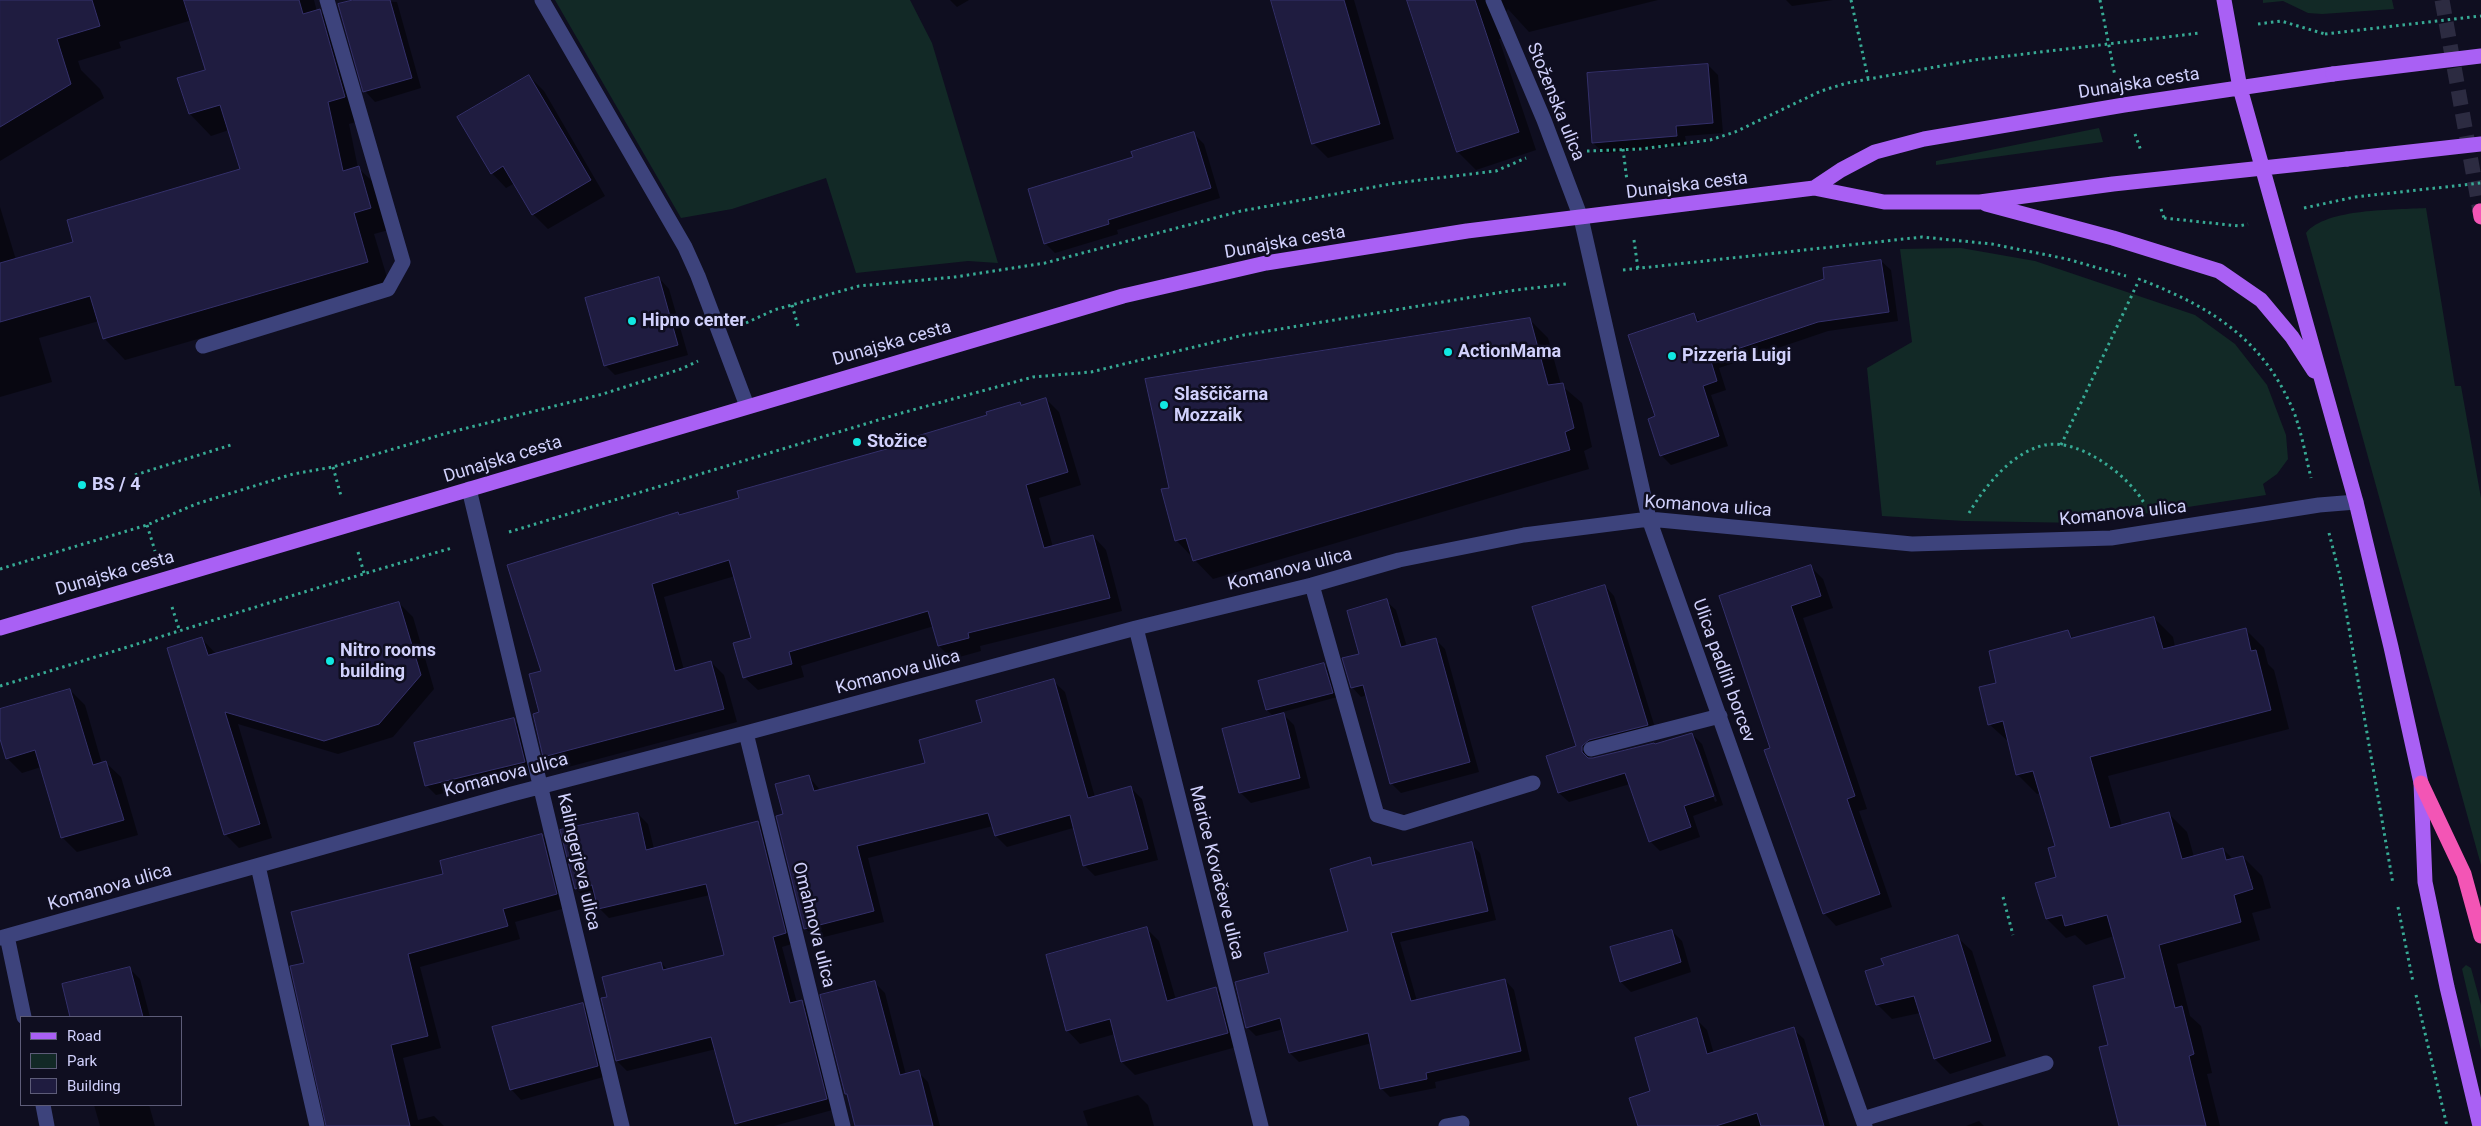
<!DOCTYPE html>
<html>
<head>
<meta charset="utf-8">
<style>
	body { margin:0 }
	#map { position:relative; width:2481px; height:1126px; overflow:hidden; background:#0f0e20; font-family:Roboto,sans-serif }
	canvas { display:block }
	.legend { position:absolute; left:20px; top:1016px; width:162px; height:90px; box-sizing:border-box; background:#0f0e20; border:1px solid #5d5c78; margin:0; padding:6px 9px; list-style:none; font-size:15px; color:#d1d1fc }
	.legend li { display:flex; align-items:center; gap:10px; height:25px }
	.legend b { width:25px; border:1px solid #5d5c78 }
</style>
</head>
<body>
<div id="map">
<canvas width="2481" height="1126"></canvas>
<ul class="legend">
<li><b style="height:6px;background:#a960f4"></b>Road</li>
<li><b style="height:14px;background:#122926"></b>Park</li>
<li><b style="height:14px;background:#1f1c40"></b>Building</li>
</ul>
</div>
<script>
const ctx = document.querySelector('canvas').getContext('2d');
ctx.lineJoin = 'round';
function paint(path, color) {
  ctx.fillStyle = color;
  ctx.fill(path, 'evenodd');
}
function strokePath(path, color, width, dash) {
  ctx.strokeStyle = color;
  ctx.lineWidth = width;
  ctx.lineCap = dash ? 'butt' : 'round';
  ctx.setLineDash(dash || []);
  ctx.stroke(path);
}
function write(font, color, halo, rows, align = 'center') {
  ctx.font = font + ' Roboto,sans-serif';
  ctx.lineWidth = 5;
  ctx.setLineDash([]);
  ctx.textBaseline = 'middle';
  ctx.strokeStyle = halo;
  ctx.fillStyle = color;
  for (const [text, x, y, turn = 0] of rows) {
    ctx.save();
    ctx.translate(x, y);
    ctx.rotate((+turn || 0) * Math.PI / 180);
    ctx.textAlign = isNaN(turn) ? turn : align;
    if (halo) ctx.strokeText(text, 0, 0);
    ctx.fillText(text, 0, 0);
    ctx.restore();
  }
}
paint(new Path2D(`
	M555 0H910L932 43 998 263 968 261 856 273 826 178 732 209 681 218Z
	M2263 0H2392L2394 9 2322 14 2308 13 2283 1 2263 3Z
	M2099 128 2103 142 1936 165V161Z
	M2426 208 2455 386H2461L2481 498V865L2306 233C2326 208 2395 210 2426 208Z
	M1961 248 2035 261 2195 315 2235 344 2267 385 2286 435 2288 459 2277 474 2263 484 2266 495 2084 523 1964 521 1882 516 1867 368 1912 342 1900 249Z
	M2466 965 2471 968 2481 1005V1050L2462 969Z`), '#122926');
paint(new Path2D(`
	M0 0H314L317 12 320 11 341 33 366 119 349 124 358 168 381 189 392 229 374 234 389 284 125 360 104 338 99 321 39 338 52 382 0 397V207L16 260 75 243 241 170 229 130 211 136 190 114 207 71 192 20 119 42 121 48 78 61 81 70 100 89 104 98 0 161Z
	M357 0 397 2 421 88 375 102 365 91Z
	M950 0H969L957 7Z
	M1287 0H1354L1394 139 1328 158 1313 143Z
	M1409 0H1658L1529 32 1508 9 1501 18 1508 37 1499 39 1536 150 1476 170 1458 152Z
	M1786 0H1833L1792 6Z
	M1708 65 1718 75 1723 133 1685 136 1687 146 1604 153 1593 143Z
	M529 76 544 91 605 196 548 229 533 214 515 183 506 188 492 173Z
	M1193 133 1204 144 1220 198 1117 230 1118 234 1055 253 1045 243 1134 158Z
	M1881 261 1891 270 1898 321 1828 331 1719 368 1726 390 1711 395 1728 446 1671 465 1661 455 1657 417 1694 315 1701 322Z
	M659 278 669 289 688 355 615 375 605 365Z
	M1529 319 1548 338 1561 385 1582 403 1592 447 1584 451 1589 469 1213 579 1176 540 1170 489Z
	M1046 399 1059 412 1081 485 1039 498 1053 547 1093 536 1106 550 1122 611 980 646 981 651 952 659 939 646 934 626 801 666 804 677 758 690 744 677 753 639 735 576 664 597 684 670 711 662 724 675 737 722 557 770 544 757 541 713 542 672 678 513 680 516 740 499Z
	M1810 566 1823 579 1833 608 1803 618 1867 809 1859 811 1892 907 1836 926 1824 913 1720 597Z
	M1605 586 1614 596 1657 734 1598 749 1592 759 1655 745 1692 734 1702 744 1723 805 1693 816 1700 837 1660 851 1650 841 1630 784 1569 802 1559 793 1548 756 1577 747ZM1695 744H1697L1717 801 1715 802Z
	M1386 601 1396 610 1407 647 1435 639 1445 649 1479 772 1401 793 1391 783 1367 695 1361 697 1352 687 1360 654Z
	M399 603 413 617 434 689 393 737 338 754 238 724 272 838 239 848 225 834 202 639 216 654Z
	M2154 618 2173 637 2175 647 2245 629 2264 648 2268 664 2274 670 2289 729 2108 776 2122 826 2168 813 2187 832 2194 857 2223 849 2233 859 2243 857 2262 876 2271 908 2252 913 2260 940 2177 964 2190 1016 2201 1026 2212 1073 2207 1074 2220 1126H2120L2110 1046 2127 979 2114 936 2086 945 2075 935 2066 938 2047 919 2058 877 2056 847 2041 793 2037 794 2018 775 2010 743 1989 724 1998 684 2068 632 2075 639Z
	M1324 664 1329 669 1337 697 1272 715 1267 710 1260 681Z
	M1053 681 1065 692 1095 797 1131 788 1142 799 1158 860 1095 876 1084 865 1073 828 1007 847 996 836 993 826 868 858 884 922 816 939 805 928 784 815 809 777 821 791 927 764 983 723Z
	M70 690 85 705 102 764 106 763 121 777 138 835 77 852 62 837 41 767 22 773 7 758 0 734V711Z
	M1284 715 1294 725 1310 788 1251 803 1240 792Z
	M514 720 524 730 534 772 436 795 426 785Z
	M638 814 648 824 654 849 758 822 768 832 795 943 782 947 797 1003 802 1002 812 1012 836 1109 774 1126H739L736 1123 716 1049 627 1071 617 1061 661 963 668 970 725 956 710 895 609 918 599 908 596 896 586 899 576 889 562 831Z
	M542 835 555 848 569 907 515 922 520 939 420 967 441 1048 403 1058 418 1120 434 1116 444 1126H327L305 964 445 875Z
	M1471 844 1480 853 1496 920 1400 942 1417 1001 1505 980 1514 990 1530 1060 1435 1082 1436 1088 1390 1097 1381 1088 1372 1043 1299 1062 1290 1053 1284 1029 1256 1036 1247 1027 1270 973 1350 932 1369 859 1376 865Z
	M1146 928 1159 941 1176 1000 1216 988 1229 1002 1240 1046 1135 1075 1122 1062 1115 1034 1080 1044 1067 1030Z
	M1672 931 1682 941 1691 972 1631 992 1621 982 1611 948Z
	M1957 937 1972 951 2006 1056 1950 1074 1935 1059 1920 1013 1892 1019 1877 1004Z
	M130 969 140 979 150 1017H72L63 985Z
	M875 983 885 993 906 1075 918 1072 928 1082 940 1126H856L849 1096 846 1094Z
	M582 1004 593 1015 607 1076 521 1100 511 1089Z
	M1697 1020 1707 1030 1714 1054 1793 1029 1804 1039 1830 1126H1640L1652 1092Z
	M1138 1095 1148 1105 1154 1126H1088L1083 1111Z
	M94 1105H149L155 1126H100Z
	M1979 1121 1984 1126H1966Z`), '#0007');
const building = new Path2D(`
	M0 0H92L100 26 57 39 71 84 0 127Z
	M184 0H299L303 14 320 9 345 97 328 102 343 171 359 166 371 208 354 213 368 262 103 339 90 296 0 322V263L73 242 67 220 240 169 220 105 189 114 177 78 205 70Z
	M353 0H390L412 78 363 92 338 4Z
	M1271 0H1344L1380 124 1312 144Z
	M1407 0H1475L1519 132 1457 152Z
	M1708 64 1713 123 1676 126 1677 136 1592 143 1587 73Z
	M529 75 591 180 532 215 503 166 491 174 457 117Z
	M1194 132 1211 188 1108 220 1109 224 1044 244 1028 189 1133 157 1131 152Z
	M1881 260 1889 312 1818 322 1710 358 1717 381 1703 386 1719 436 1660 456 1648 419 1655 416 1628 335 1694 313 1697 322 1824 279 1823 268Z
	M659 277 678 345 604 366 585 298Z
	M1530 318 1548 385 1563 383 1574 428 1565 432 1570 450 1193 561 1186 538 1175 541 1161 489 1169 488 1145 379Z
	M1046 398 1068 472 1026 485 1044 548 1093 535 1110 598 968 633 969 638 938 646 928 611 789 652 792 664 743 678 733 643 751 638 729 560 652 584 675 671 711 661 724 709 543 757 533 714 539 712 529 674 541 671 507 565 678 512 679 515 739 498 737 491 915 441 914 437 987 415 986 412 1020 402 1021 405Z
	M1811 565 1821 596 1791 606 1855 796 1847 799 1880 894 1823 914 1764 750 1770 748 1719 596Z
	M1605 585 1648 725 1589 740 1582 746V752L1588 758H1593L1654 743 1655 744 1692 733 1714 796 1684 806 1691 827 1649 842 1625 773 1558 793 1546 756 1576 746 1532 607Z
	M1387 599 1401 647 1436 638 1470 762 1390 784 1363 685 1351 688 1342 658 1359 654 1347 611Z
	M399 602 421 675 379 724 324 741 225 712 260 824 224 835 167 648 202 637 208 655Z
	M2154 617 2163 649 2246 628 2251 651 2256 650 2271 710 2090 757 2110 828 2169 812 2182 859 2223 848 2226 860 2243 856 2253 889 2234 895 2241 922 2159 945 2175 1008 2182 1006 2194 1054 2189 1056 2206 1126H2119L2099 1047 2108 1045 2093 986 2125 978 2107 915 2065 926 2062 915 2046 919 2035 883 2056 877 2048 848 2055 846 2033 771 2016 775 2003 721 1988 725 1979 687 1996 683 1989 651 2068 630 2071 638Z
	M1324 663 1333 693 1266 710 1258 681Z
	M1054 679 1088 798 1131 786 1148 849 1083 866 1070 815 995 836 988 813 857 846 874 911 804 929 776 816 783 814 775 784 809 775 814 791 925 763 919 740 982 722 976 701Z
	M70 689 93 765 106 761 124 820 61 838 35 750 6 759 0 739V709Z
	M1284 713 1300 778 1239 793 1222 729Z
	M514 718 525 762 425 786 414 743Z
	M638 813 646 850 758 821 786 933 773 937 790 1003 802 1000 827 1099 735 1124 711 1037 616 1061 601 998 607 997 602 977 661 962 663 970 724 955 706 884 598 909 592 885 575 889 560 830Z
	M542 834 557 894 503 909 508 926 408 954 428 1036 391 1045 410 1126H326L290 966 304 963 291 912 443 874 440 861Z
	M1472 842 1488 911 1391 933 1411 1001 1505 979 1521 1051 1426 1073 1427 1079 1380 1089 1368 1033 1289 1053 1280 1018 1246 1028 1235 982 1269 973 1264 953 1348 931 1330 869 1370 857 1372 865Z
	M1147 927 1167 1001 1216 987 1228 1033 1121 1062 1110 1019 1066 1031 1046 955Z
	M1672 930 1681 962 1620 982 1610 947Z
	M1958 935 1991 1041 1934 1059 1914 996 1876 1005 1865 971 1884 965 1881 959Z
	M130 967 143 1017H70L62 984Z
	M875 981 900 1075 919 1070 933 1126H855L847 1094H845L820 995Z
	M583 1003 598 1066 510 1090 492 1027Z
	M1697 1018 1707 1054 1794 1027 1824 1126H1761L1757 1113 1716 1126H1638L1629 1098 1650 1091 1635 1038Z`);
paint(building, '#1f1c40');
strokePath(building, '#34306a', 1);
strokePath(new Path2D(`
	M2442 0 2480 211`), '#2c2b41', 15, [15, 8]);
strokePath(new Path2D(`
	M1851 0 1868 78
	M2100 0 2115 76
	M2258 24 2281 21 2325 34
	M2135 134 2141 151
	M1623 149 1627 181
	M1587 151 1641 149 1710 140 1735 132 1821 91 1847 83 1974 60 2200 33
	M2304 208 2355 197
	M2161 209 2164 218
	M2164 218 2239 226 2248 224
	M1634 240 1638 269
	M1623 270 1922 237 1992 244 2067 259 2126 276
	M2144 281C2215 309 2266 342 2295 415 2302 435 2306 457 2311 478
	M792 305 798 326
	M746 323 774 310 859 286 955 277 1045 263 1241 211 1396 183 1496 171 1526 158
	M2061 445 2140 278
	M333 467 341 496
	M135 475 231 445
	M1969 513C1985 486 2012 452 2045 445 2079 438 2128 475 2144 503
	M147 525 155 551
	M509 532 898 414 1033 377 1091 372 1244 335 1509 291 1566 284
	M2329 533 2340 576 2393 884
	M358 552 364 573
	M0 569 147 525 196 504 293 474 333 467 447 433 603 394 681 369 698 361
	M172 607 180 632
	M0 686C151 641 301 591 452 548
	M2003 897 2013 935
	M2398 907 2413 982
	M2416 995 2447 1126`), '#37aa94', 3, [2.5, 4]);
strokePath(new Path2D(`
	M542 0 685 247 698 276 747 406
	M1493 0 1544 120 1581 218 1649 519 1865 1126
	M203 346 388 289 403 262 327 0
	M469 489 622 1126
	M1312 585 1377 815 1404 823 1533 783
	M1136 628 1261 1126
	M746 733 843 1126
	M1591 749 1720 716
	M258 866 317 1126
	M7 936 24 1017
	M0 938 512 794 746 733 1136 628 1312 585 1399 560 1524 535 1649 519 1912 544 2111 538 2319 505 2356 502
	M43 1105 47 1126
	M1863 1119 2046 1063
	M1446 1126 1462 1123`), '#3d437c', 15);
strokePath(new Path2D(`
	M2224 0 2240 88 2356 502 2391 647 2421 783 2425 882 2447 987 2480 1126
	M1814 188 1841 170 1875 152 1924 139 2124 105 2333 74
	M1986 204 2113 238 2219 271 2261 300 2292 337 2314 371
	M0 628 1123 296 1266 263 1467 231 1814 188 1884 202H1980L2113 184 2347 159`), '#a960f4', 15);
strokePath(new Path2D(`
	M2480 211 2481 217
	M2421 783 2464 874 2481 936`), '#f355b5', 15);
strokePath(new Path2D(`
	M2325 34 2481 16
	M2355 197 2481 183`), '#37aa94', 3, [2.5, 4]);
strokePath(new Path2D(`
	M2333 74 2481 56
	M2347 159 2481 144`), '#a960f4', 15);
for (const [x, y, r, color] of [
	[632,321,5,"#11e8e2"],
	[1448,352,5,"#11e8e2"],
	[1672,356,5,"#11e8e2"],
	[1164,405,5,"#11e8e2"],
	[857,442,5,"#11e8e2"],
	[82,485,5,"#11e8e2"],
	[330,661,5,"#11e8e2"]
]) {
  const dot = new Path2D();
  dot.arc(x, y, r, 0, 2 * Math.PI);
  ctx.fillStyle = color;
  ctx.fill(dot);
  strokePath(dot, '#0f0e20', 2);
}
write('18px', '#d1d1fc', '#0f0e20', [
	["Dunajska cesta",2139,84,-9],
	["Stoženska ulica",1555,102,68],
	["Dunajska cesta",1687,186,-7],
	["Dunajska cesta",1285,243,-10],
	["Dunajska cesta",892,344,-16],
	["Dunajska cesta",503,460,-17],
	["Komanova ulica",1708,507,4],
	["Komanova ulica",2123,514,-6],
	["Komanova ulica",1290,570,-14],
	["Dunajska cesta",115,574,-16],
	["Ulica padlih borcev",1723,671,70],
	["Komanova ulica",898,673,-15],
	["Komanova ulica",506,776,-15],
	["Kalingerjeva ulica",578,862,77],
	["Marice Kovačeve ulica",1216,873,76],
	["Komanova ulica",110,888,-16],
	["Omahnova ulica",813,925,76]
]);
write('bold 18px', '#d1d1fc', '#0f0e20', [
	["Hipno center",642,321],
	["ActionMama",1458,352],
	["Pizzeria Luigi",1682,356],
	["Slaščičarna",1174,395],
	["Mozzaik",1174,416],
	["Stožice",867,442],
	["BS / 4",92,485],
	["Nitro rooms",340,651],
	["building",340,672]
], 'left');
</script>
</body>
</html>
